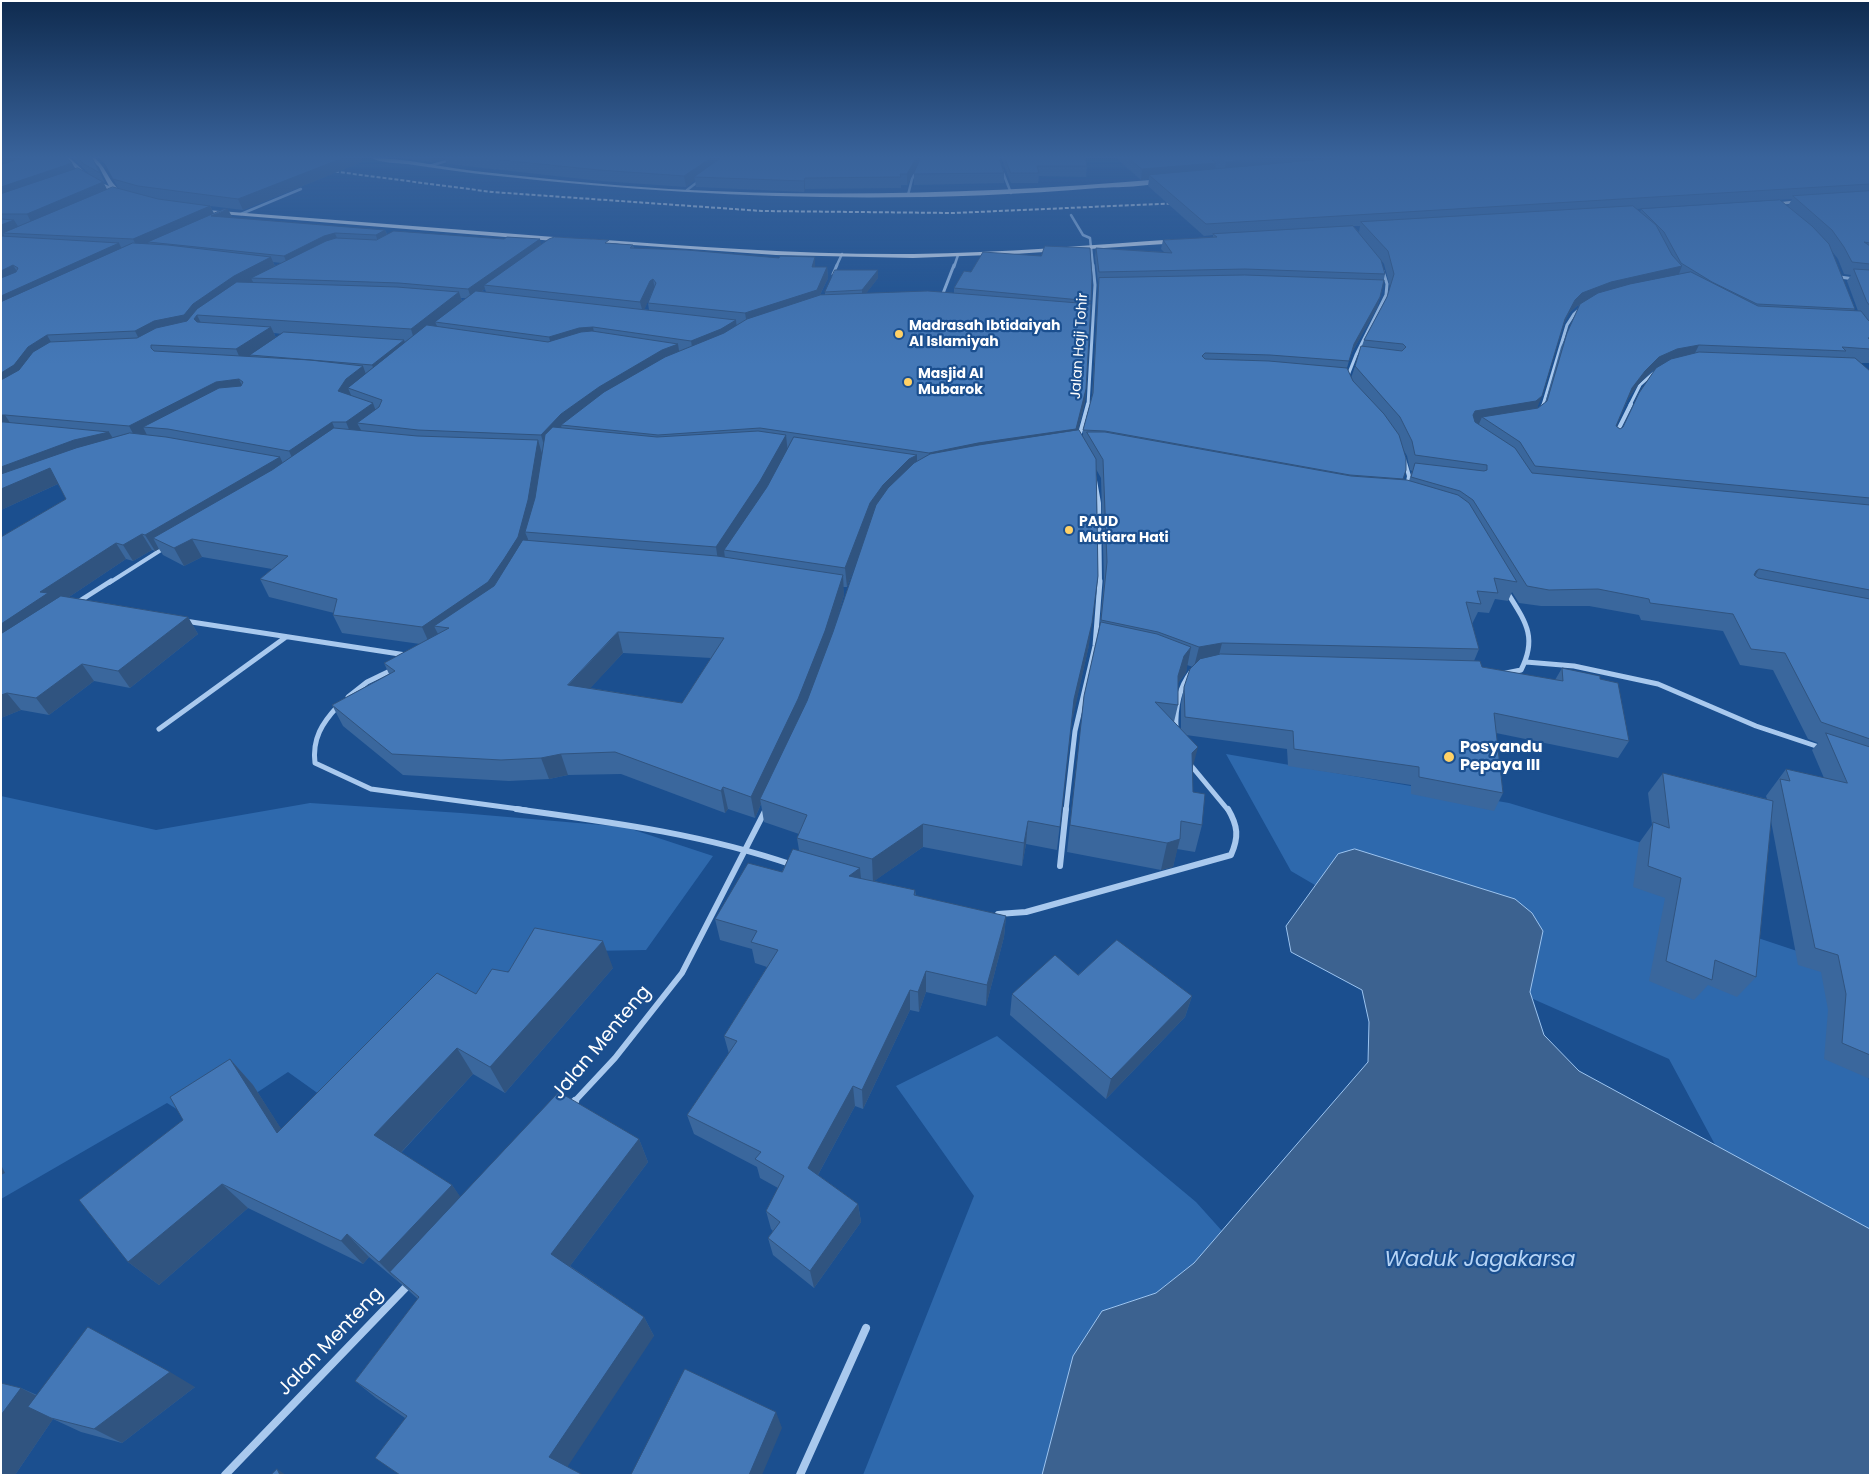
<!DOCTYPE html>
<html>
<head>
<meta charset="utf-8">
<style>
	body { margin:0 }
	#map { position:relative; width:1871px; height:1476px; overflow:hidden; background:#1b4f8f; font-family:Poppins,sans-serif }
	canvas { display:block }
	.frame { position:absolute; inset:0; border:2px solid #fff; pointer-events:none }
</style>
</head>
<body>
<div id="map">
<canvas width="1871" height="1476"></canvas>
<div class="frame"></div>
</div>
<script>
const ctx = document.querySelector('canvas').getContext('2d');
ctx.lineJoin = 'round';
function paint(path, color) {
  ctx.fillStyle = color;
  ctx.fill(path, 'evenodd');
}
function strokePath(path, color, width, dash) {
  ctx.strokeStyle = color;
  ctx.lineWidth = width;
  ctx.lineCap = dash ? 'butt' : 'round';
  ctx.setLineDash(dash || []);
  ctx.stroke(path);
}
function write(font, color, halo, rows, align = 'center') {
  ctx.font = font + ' Poppins,sans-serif';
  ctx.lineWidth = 4.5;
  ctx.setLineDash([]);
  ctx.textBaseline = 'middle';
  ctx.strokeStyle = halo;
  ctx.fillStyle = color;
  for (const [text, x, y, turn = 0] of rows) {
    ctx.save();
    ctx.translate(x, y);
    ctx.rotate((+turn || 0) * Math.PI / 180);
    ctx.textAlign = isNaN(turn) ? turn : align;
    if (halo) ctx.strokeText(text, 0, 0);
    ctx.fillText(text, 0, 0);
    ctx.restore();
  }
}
paint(new Path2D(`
	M1226 754 1509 803 1655 847 1677 911 1839 965 1870 1084V1475L1741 1193 1669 1059 1438 957 1291 871Z
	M1 796 156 830 310 803 461 813 625 827 713 856 646 950 532 952 337 1107 288 1072 205 1127 167 1103 1 1199Z
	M997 1036 1196 1202 1357 1381 1412 1475H863L974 1196 896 1086Z`), '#2e69ad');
const water = new Path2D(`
	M1355 849 1515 899 1532 913 1543 931 1530 992 1544 1035 1579 1071 1870 1229V1475H1042L1073 1356 1102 1311 1156 1293 1194 1263 1368 1062 1369 1022 1362 990 1291 952 1286 926 1338 854Z`);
paint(water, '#3c6290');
strokePath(water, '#9cc4f0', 1);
strokePath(new Path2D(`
	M429 166 457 158
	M1002 170 1011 193
	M687 190 700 180
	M908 195 912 179 923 158
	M241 214 301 189
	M1071 215 1083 235 1090 238 1093 267
	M836 267 842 254
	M954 267 958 255`), '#a9c9ee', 2.5);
strokePath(new Path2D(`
	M833 274 837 265
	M1840 277 1854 279
	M942 296 954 265
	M1347 378 1356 355 1386 295 1387 284 1383 271
	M1088 405 1095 285 1093 265
	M1543 405 1567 325 1574 314 1583 306
	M1630 405 1640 385 1658 369`), '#a9c9ee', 3);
strokePath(new Path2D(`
	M1541 410 1544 404
	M1616 434 1631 404
	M1079 437 1088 404
	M1404 459 1409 476 1407 487
	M1093 469 1099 503 1100 583
	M109 583 164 548`), '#a9c9ee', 4);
strokePath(new Path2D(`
	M78 602 111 581
	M185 621 406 655
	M1526 662 1574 666 1658 684 1756 726 1822 748
	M1506 673 1521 670C1538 637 1525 621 1507 592
	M348 697 367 682 394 669
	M338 706C322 723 312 739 315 763L371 789 526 810
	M159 729 286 637
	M1176 730C1175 709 1178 689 1191 672
	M1189 763 1228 810
	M765 810 766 808
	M1066 810 1075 731 1095 646 1100 581`), '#a9c9ee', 5);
strokePath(new Path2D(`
	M516 809C610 822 703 834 793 865
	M1060 866 1066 809
	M998 914 1026 912 1231 855C1239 837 1238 826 1228 809
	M574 1102 615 1058 682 973 766 809`), '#a9c9ee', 6);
strokePath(new Path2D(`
	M570 1106 575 1101
	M225 1475 410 1283
	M800 1475 866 1328`), '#a9c9ee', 8);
paint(new Path2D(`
	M65 158H70L92 179 109 186 99 167 90 158H95C109 171 108 183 125 194L120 195 88 181Z
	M372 158C406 158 440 167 474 171 539 178 604 185 669 189 834 198 998 193 1163 179L1166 181C1153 187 1114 187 1098 188 898 205 697 198 498 176 467 173 437 168 407 164 396 163 381 163 372 158Z
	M1807 199 1809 202 1767 206 1764 204Z
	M194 209 567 238 570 240 567 242 196 212Z
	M592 239C699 247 806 255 914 254 1002 253 1091 245 1179 239L1182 241 1179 243 1014 254 913 258 776 255 590 242Z`), '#f0f6ff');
strokePath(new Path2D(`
	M323 170 492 192 762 211 954 213 1181 203`), '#fff', 2, [4, 2]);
paint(new Path2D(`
	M1 158 75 169 88 173 73 158H92L105 183 102 181 103 182 107 190 118 188 106 165 98 158H361L362 162 243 210 210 206 214 213 232 217 229 218 385 230 387 234 541 245 609 243 633 245 634 248 815 267H827L828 278 820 295H825V292L878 278 866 293H954V288L1092 277 1086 389 1085 402 1078 430 1083 437V430L1092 396 1099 281 1098 282 1095 257 1096 248 1164 252 1161 249 1163 240 1213 237V235L1204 236 1148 186 1149 179 1141 180 1116 158H1319L1318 160 1323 159 1321 158H1870V363H1860L1870 371V1079L1824 1059 1828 1010 1821 972 1798 965 1771 821 1756 977 1737 997 1708 985 1694 1000 1649 981 1665 898 1633 887 1639 843 1652 825 1648 793 1663 773 1767 799 1766 796 1786 769 1824 778 1812 750 1818 743 1808 739 1773 670 1740 665 1723 631 1641 620 1639 615 1589 606H1541L1519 603 1512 592 1508 601 1495 599 1489 613 1478 612 1472 624 1479 649 1474 661 1482 667 1555 680 1562 668 1600 679 1629 741 1618 758 1496 733 1503 793 1494 811 1411 794V785L1288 766 1287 749 1186 735 1192 770 1193 792 1202 825 1195 852 1177 849 1173 867 1161 870 1067 852 1084 696 1100 624 1104 581 1101 478 1096 469 1089 645 1072 720 1057 850 1026 844 1022 866 923 847 874 881 915 890 916 896 1006 916 1004 937 986 1006 926 992 919 1012 910 1010 863 1109 855 1106 818 1175 858 1204 861 1222 814 1288 773 1255 768 1238 773 1231 771 1229 766 1211 778 1188 760 1178 757 1167 694 1134 687 1115 729 1054 724 1036 767 967 755 963 752 949 720 940 715 919 782 872 799 850 797 838 799 834 764 822 761 804 755 818 728 809 725 813 621 774 568 775 549 779 509 781 403 775 343 726 332 705 389 674 384 663 420 644 342 633 333 615 334 613 269 597 260 579 272 569 202 557 184 566 163 555 159 549 155 551 152 550 133 561 126 559 69 597 188 617 198 634 130 688 94 681 49 715 21 710 1 718V537L66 499 58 484 1 510ZM1792 199 1788 206 1641 209 1640 212 1636 209ZM1353 226H1360L1359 232ZM1831 250 1838 259 1844 274 1851 275 1847 281 1858 311H1853L1855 309ZM1381 260 1384 264 1390 287 1387 297 1364 340 1351 378 1347 368 1351 354 1377 308 1380 297 1385 274ZM273 262 282 263 275 266ZM485 289 486 292H481ZM653 291 648 303 649 310 644 309ZM461 298H466L462 301ZM1580 305 1561 347 1545 403 1537 408 1563 325 1569 313 1577 306ZM274 333 282 334 276 338ZM1655 370 1639 393 1623 428 1620 429 1616 426 1628 399 1638 385 1652 371ZM1403 449 1407 456 1410 470 1412 471 1409 481 1402 480 1406 470ZM868 529 831 638 844 595 843 587H847ZM623 653 711 658 682 703 590 688ZM1187 665 1193 667 1184 687 1181 704V729L1174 722 1178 705V683L1186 673Z
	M398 158H921L907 185H901V188L805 189 804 192 696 187 695 180 686 187 601 181 447 164 445 159 432 162Z
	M1001 158H1085L1087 166 1086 177 1039 176 1038 183H1011Z
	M1004 173V183L914 185V174Z
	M613 968 505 1093 473 1074 401 1153 452 1185 460 1197 639 1139 648 1162 570 1266 644 1317 654 1336 405 1418 376 1398 355 1381 418 1299 401 1284 369 1257 363 1264 248 1208 159 1285 128 1262 183 1120 230 1059 253 1085 281 1129 508 972Z
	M1078 975 1192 996 1185 1017 1106 1099 1010 1015 1012 994Z
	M195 1387 122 1443 81 1432 53 1419 15 1475H1L21 1388 37 1395Z`), '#3a679d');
paint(new Path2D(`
	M1 158H39L1 171Z
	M343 158H361L362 162 243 210 238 199Z
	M431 158H445V159L432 162Z
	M711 158H727L694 177 695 180 686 187 684 176Z
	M916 158H921L907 185V174Z
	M1263 158H1319L1318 163 1224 172 1226 162Z
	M72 163 78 174 1 201V187Z
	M1216 163 1215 173 1149 175V179L1141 180 1142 169Z
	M805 178V189L804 192V181Z
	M103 182 109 193 33 226 27 214Z
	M210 206 214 215 228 209 232 217 214 224 148 242 149 244 138 249 133 239Z
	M14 220 21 231 3 233 5 238 1 240V225Z
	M385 230 388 238 378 243 376 235Z
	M335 233 338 241 287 264 284 256 324 236Z
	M540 239 542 248 484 285 485 289 471 298 468 289Z
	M119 243 125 255 1 312V296Z
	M271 257 276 269 251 278 253 282 240 288 197 315 204 329 142 345 135 331 154 321 193 304 234 276Z
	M815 257V267H812Z
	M13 265 21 278 1 286V271Z
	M1682 266 1677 279 1606 294 1577 306 1569 313 1559 333 1565 319 1575 300 1582 293 1611 282Z
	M827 267 828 278 817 301 747 324 745 313Z
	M878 270V278L862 299V290Z
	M653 279 655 290 652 292 643 313 640 302 650 281Z
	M459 292 463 305 435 322 437 326 415 343 411 329Z
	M1380 297 1377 308 1351 354 1346 372 1354 344Z
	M736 320 737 330 693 352 691 341Z
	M271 327 277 340 250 355 251 357 242 363 236 349Z
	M593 327 595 338 552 348 549 337 579 328Z
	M47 335 55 349 1 392V373L28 347Z
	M404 340 408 349 376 374 372 365Z
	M678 344 680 357 561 425 562 430 545 449 541 435 561 414 599 387 662 350Z
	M1699 345 1692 359 1670 363 1652 371 1638 385 1626 402 1632 388 1645 371 1659 357 1677 349Z
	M363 366 368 380 348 388 351 395 344 406 338 391 346 379Z
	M239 379 246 394 143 427 147 435 137 441 129 426 216 382Z
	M1086 389 1085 402 1075 443 929 467V453Z
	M1542 396 1536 411 1482 417 1479 424 1470 425 1473 415 1475 411Z
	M373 403 378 417 357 423 361 430 352 437 346 422Z
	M1 415H5L14 429 1 432Z
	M332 422 338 437 296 466 289 451Z
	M109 432 118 446 83 455 1 486V467L74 440Z
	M786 435 788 454 763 501 724 550 725 558 719 568 716 547Z
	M538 440 543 457 533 517 525 532 528 539 524 555 510 577 449 628 434 626 440 638 430 645 422 627Z
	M917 455V473L871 522 847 587 845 568 870 503 883 485 909 459Z
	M280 457 287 472 153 538 159 549 155 551 145 535Z
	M50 468 60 483 1 510V489Z
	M142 534 152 550 133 561 123 545Z
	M192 539 202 557 184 566 174 548Z
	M116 543 126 559 57 605 1 650V624L40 592Z
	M1759 569 1749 586 1756 571Z
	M843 575 844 595 827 652 801 720 760 799 761 804 755 818 751 797Z
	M1098 576 1089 645 1072 722 1074 699Z
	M188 617 198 634 130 688 118 671Z
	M618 632 623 653 574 706 568 685Z
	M1222 643 1217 663 1194 667 1199 647Z
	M1191 647 1186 673 1178 683 1172 703 1178 676 1184 656Z
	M82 664 94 681 49 715 36 698Z
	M7 693 21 710 1 718V695Z
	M1198 747 1191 774 1192 753Z
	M561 754 568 775 549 779 541 758Z
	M723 787 728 809 725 813 721 791Z
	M1028 821 1026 844 1022 866 1024 843Z
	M923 824V847L873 882 872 859Z
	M1180 839 1173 867 1161 870 1167 843Z
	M860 868 862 889 849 876Z
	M1006 916 1004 937 986 1006 987 985Z
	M603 941 613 968 505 1093 490 1067Z
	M926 971V992L919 1012 918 992Z
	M910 990V1010L863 1109 862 1090Z
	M1192 996 1185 1017 1106 1099 1111 1079Z
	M457 1048 473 1074 394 1160 374 1135Z
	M230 1059 253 1085 300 1158 277 1133Z
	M853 1086 855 1106 812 1186 808 1168Z
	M639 1139 648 1162 564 1274 551 1254Z
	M1 1165 5 1173 1 1175Z
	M222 1184 248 1208 159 1285 128 1262Z
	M452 1185 469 1209 390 1272 401 1284 379 1262Z
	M858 1204 861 1222 814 1288 810 1271Z
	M347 1234 369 1257 363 1264 341 1241Z
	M644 1317 654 1336 564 1472 549 1457Z
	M170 1372 195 1387 122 1443 94 1429Z
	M21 1388 61 1408 51 1418 53 1419 15 1475H1V1415Z
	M776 1412 782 1428 762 1475H749Z
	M277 1469 286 1475H280Z`), '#305480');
const building = new Path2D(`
	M22 158H67L72 163 1 187V165Z
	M78 158H92L100 173 84 164Z
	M102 158H343L238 199 138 186 113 179Z
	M481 158H711L684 176 599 170Z
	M721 158H916L907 174H900L901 177 805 178 804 181 694 177Z
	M921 158H999L1004 173 914 174Z
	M1005 158H1085L1087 166H1037L1039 173H1011Z
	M1129 158H1209L1216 163 1142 169Z
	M1220 158H1263L1226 162Z
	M1337 158H1870V184L1206 224 1149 175Z
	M78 168 103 182 27 214H1V194Z
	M113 187 158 199 210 206 133 239 3 233Z
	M1870 191V243L1864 242 1870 246V264L1852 262 1844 247 1832 230 1793 196Z
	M1780 200 1812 226 1829 244 1855 309 1757 304 1712 282 1681 263 1664 232 1641 209Z
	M1633 206 1656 225 1672 255 1682 266 1611 282 1582 293 1575 300 1565 319 1542 396 1536 401 1475 411 1473 415 1475 422 1515 448 1532 473 1870 505V590L1759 569 1756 571 1754 575 1758 578 1870 599V739L1821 722 1785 653 1751 649 1733 614 1650 603 1649 599 1598 589 1549 590 1527 586 1473 500 1460 491 1411 477 1415 463 1484 471 1487 470V465L1415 455 1412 441 1400 417 1355 366 1361 346 1402 351 1406 347 1403 344 1364 340 1387 297 1394 274 1388 251 1361 222Z
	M224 209H228L211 216 385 230 376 235 335 233 324 236 284 256 148 242Z
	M1 219 14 220 1 225Z
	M1353 226 1381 260 1385 274 1245 269 1099 272 1096 248 1172 253 1163 240 1217 237 1213 234Z
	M394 231 504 239 507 237 540 239 468 289 399 283 251 278 326 241 336 238 376 240Z
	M1 236 119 243 1 296V278L16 272 18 268 13 265 1 271Z
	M555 237 609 240 605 243 633 245 630 248 687 250 779 258 780 256 815 257 812 267H827L817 290 745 313 648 303 656 283 653 279 650 281 640 302 484 285 549 239Z
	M133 243 168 245 271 257 234 276 193 304 184 315 154 321 135 331 47 335 28 347 14 365 1 373V302Z
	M1045 246 1090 248 1092 277 1091 301 954 288 964 271 971 272 983 252 1041 256Z
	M1854 269 1870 270V306L1867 302Z
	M835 270H878L862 290 825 292Z
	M1691 272 1758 306 1861 311 1868 320 1870 322V338H1868L1870 339V349L1842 347 1846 351 1699 345 1677 349 1659 357 1645 371 1632 388 1616 426 1620 429 1623 427 1639 393 1656 368 1671 359 1699 352 1855 358 1870 371V498L1535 466 1520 442 1482 417 1538 408 1547 401 1567 333 1580 304 1598 293 1630 284Z
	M1245 275 1384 280 1380 297 1354 344 1349 361 1270 355 1205 353 1202 356 1205 359 1269 361 1347 368 1353 381 1384 414 1399 435 1406 458V470L1403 479 1350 475 1105 431 1083 430 1093 393 1099 278Z
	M237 282 397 287 459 292 411 329 197 315 194 319 197 322 271 327 236 349 151 345V348L154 351 310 360 363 366 346 379 338 391 373 403 346 422H332L289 451 168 429 143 427 219 388 241 386 243 382 239 379 216 382 129 426 5 415H1V380L19 370 33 352 50 342 137 338 156 328 187 321 197 309Z
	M476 291 736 320 721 329 691 341 593 327 579 328 549 337 435 322Z
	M928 291 1091 304 1086 389 1076 429 978 443 929 453 760 428 658 435 561 425 604 392 665 357 724 333 747 319 820 295Z
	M427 325 548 342 581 332 592 331 678 344 662 350 599 387 561 414 541 435 418 430 357 423 379 407 382 400 348 388Z
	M284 332 404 340 372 365 250 355Z
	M1 422H4L109 432 74 440 1 467Z
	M553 427 657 437 758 431 786 435 760 481 716 547 525 532 535 498 545 435Z
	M334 428 417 436 538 440 528 500 518 537 504 559 488 582 422 627 333 615 337 599 260 579 288 556 192 539 174 548 153 538 272 470Z
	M1079 430 1096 459 1098 576 1092 623 1074 699 1060 827 1028 821 1024 843 923 824 872 859 797 838 807 815 760 799 807 701 833 632 876 505 888 488 914 463 930 454 979 445Z
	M1087 432H1105L1351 476 1407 480 1458 495 1469 503 1517 582 1494 578 1498 593 1477 591 1481 604 1466 602 1479 649 1222 643 1199 647 1158 632 1101 620 1107 562 1103 460Z
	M130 433 166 437 280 457 145 535 142 534 123 545 116 543 40 592 48 593 1 624V537L66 499 50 468 1 489V474L76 448Z
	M794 437 917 455 909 459 883 485 870 503 845 568 724 550 767 487Z
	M523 540 717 556 843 575 825 631 798 699 751 797 723 787 721 791 615 752 561 754 541 758 501 760 392 754 332 705 395 671 384 663 449 628 434 626 494 586ZM618 632 724 638 682 703 568 685Z
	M61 596 188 617 118 671 82 664 36 698 7 693 1 695V634Z
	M1101 622 1157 634 1191 647 1184 656 1178 676V705L1155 702 1198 747 1192 753 1193 792 1205 794 1202 825 1181 821 1180 839 1167 843 1070 825 1084 696Z
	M1221 654 1480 661 1482 667 1563 681 1562 668 1600 676V679L1618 683 1629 741 1494 713 1503 793 1419 777V767L1294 749 1293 731 1185 717 1184 687 1190 669 1200 659Z
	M1826 733 1870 747V1055L1842 1043 1846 994 1838 955 1815 948 1780 779 1790 781 1786 769 1847 783Z
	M1663 773 1773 801 1756 977 1715 960 1712 980 1666 961 1681 878 1648 866 1653 822 1669 828Z
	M793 849 860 868 849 876 915 890 914 895 1006 916 987 985 926 971 918 992 910 990 862 1090 853 1086 808 1168 858 1204 810 1271 768 1238 780 1222 766 1211 784 1176 755 1159 761 1152 687 1115 737 1041 724 1036 778 950 751 942 757 931 715 919 748 863 782 872Z
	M535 928 603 941 490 1067 457 1048 374 1135 452 1185 379 1262 347 1234 341 1241 222 1184 128 1262 79 1200 183 1120 170 1097 230 1059 277 1133 437 973 476 994 492 969 508 972Z
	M1117 940 1192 996 1111 1079 1012 994 1055 955 1078 975Z
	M559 1092 639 1139 551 1254 644 1317 549 1457 583 1475H400L375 1458 407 1416 355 1381 419 1297 390 1272Z
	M88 1327 170 1372 94 1429 51 1418 28 1407Z
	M685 1369 776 1412 749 1475H631Z
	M1 1383 21 1388 1 1415Z
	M277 1469 280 1475H271Z`);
paint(building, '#4478b7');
strokePath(building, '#305480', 1);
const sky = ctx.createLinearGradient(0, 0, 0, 365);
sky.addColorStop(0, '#0f2b4f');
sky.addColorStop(0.43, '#39639b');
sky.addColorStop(1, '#39639b00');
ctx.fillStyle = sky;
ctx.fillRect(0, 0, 1871, 365);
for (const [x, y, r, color] of [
	[899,334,5,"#ffd166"],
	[908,382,5,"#ffd166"],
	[1069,530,5,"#ffd166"],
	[1449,757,6,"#ffd166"]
]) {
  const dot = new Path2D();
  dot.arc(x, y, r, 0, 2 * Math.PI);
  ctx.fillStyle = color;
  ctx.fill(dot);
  strokePath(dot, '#1b4f8f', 2);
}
write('bold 14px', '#fff', '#1b4f8f', [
	["Madrasah Ibtidaiyah",909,326],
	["Al Islamiyah",909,342],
	["Masjid Al",918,374],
	["Mubarok",918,390],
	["PAUD",1079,522],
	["Mutiara Hati",1079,538]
], 'left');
write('14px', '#fff', '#1b4f8f', [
	["Jalan Haji Tohir",1080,346,-86]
]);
write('bold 16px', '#fff', '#1b4f8f', [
	["Posyandu",1460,748],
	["Pepaya III",1460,766]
], 'left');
write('19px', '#fff', '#1b4f8f', [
	["Jalan Menteng",602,1043,-50],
	["Jalan Menteng",331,1342,-46]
]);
write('italic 21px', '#b5d3f5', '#1b4f8f', [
	["Waduk Jagakarsa",1480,1261]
]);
</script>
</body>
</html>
